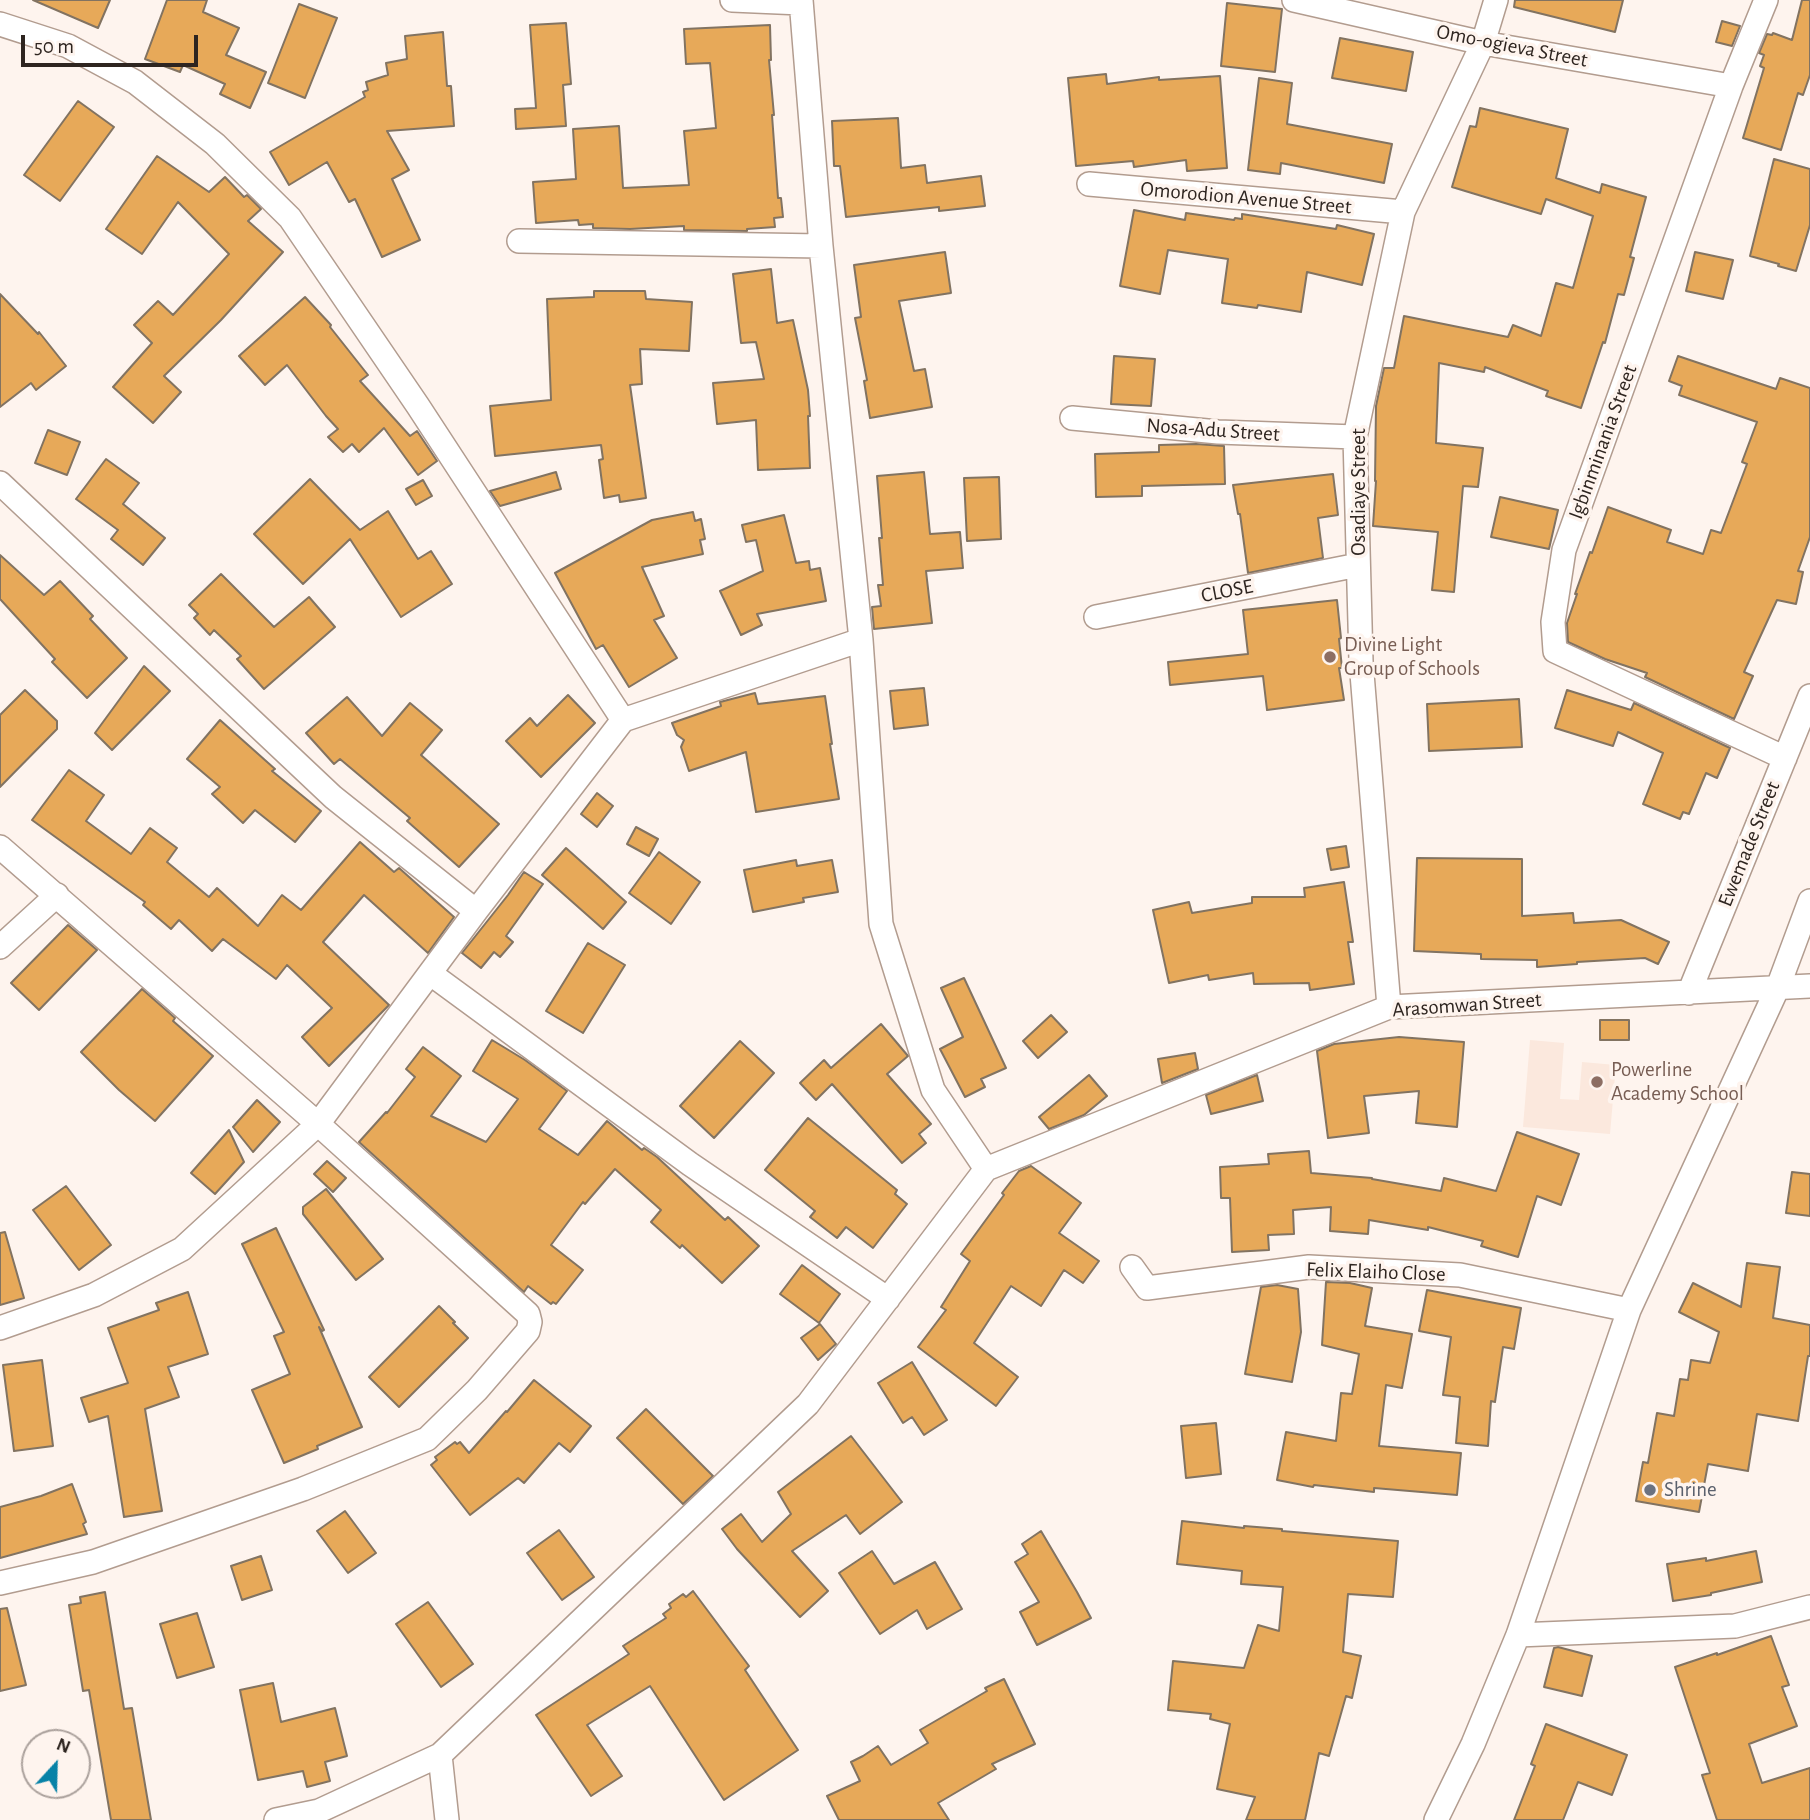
<!DOCTYPE html>
<html>
<head>
<meta charset="utf-8">
<style>
	body { margin:0 }
	#map { position:relative; width:1810px; height:1820px; overflow:hidden; background:#fef4ee; font-family:"Alegreya Sans",sans-serif }
	canvas { display:block }
	.north { position:absolute; left:21px; top:1729px; width:70px; height:70px; box-sizing:border-box; background:#fef4ee; border:2px solid #aba19c; border-radius:50%; rotate:22deg; font-size:19px; font-weight:700; line-height:28px; text-align:center; color:#2e2520 }
	.north::after { content:''; display:block; margin:auto; width:24px; height:32px; background:#0782a7; clip-path:polygon(50% 0,100% 100%,50% 72%,0 100%) }
	.scale { position:absolute; left:21px; top:35px; width:177px; height:32px; box-sizing:border-box; border:4px solid #2e2520; border-top:0; padding-left:9px; font-size:21px; line-height:24px; white-space:nowrap; color:#2e2520; -webkit-text-stroke:5px #fef4ee; paint-order:stroke }
</style>
</head>
<body>
<div id="map">
<canvas width="1810" height="1820"></canvas>
<div class="north">N</div>
<div class="scale">50 m</div>
</div>
<script>
const ctx = document.querySelector('canvas').getContext('2d');
ctx.lineJoin = 'round';
function paint(path, color) {
  ctx.fillStyle = color;
  ctx.fill(path, 'evenodd');
}
function strokePath(path, color, width, dash) {
  ctx.strokeStyle = color;
  ctx.lineWidth = width;
  ctx.lineCap = dash ? 'butt' : 'round';
  ctx.setLineDash(dash || []);
  ctx.stroke(path);
}
function write(font, color, halo, rows, align = 'center') {
  ctx.font = font + ' "Alegreya Sans",sans-serif';
  ctx.lineWidth = 7;
  ctx.setLineDash([]);
  ctx.textBaseline = 'middle';
  ctx.strokeStyle = halo;
  ctx.fillStyle = color;
  for (const [text, x, y, turn = 0] of rows) {
    ctx.save();
    ctx.translate(x, y);
    ctx.rotate((+turn || 0) * Math.PI / 180);
    ctx.textAlign = isNaN(turn) ? turn : align;
    if (halo) ctx.strokeText(text, 0, 0);
    ctx.fillText(text, 0, 0);
    ctx.restore();
  }
}
paint(new Path2D(`
	M1530 1040 1564 1043 1560 1099 1579 1100 1582 1062 1616 1065 1610 1134 1523 1127Z`), '#fbe8dd');
const building = new Path2D(`
	M33 0H110L98 28Z
	M167 0H207L203 12 239 28 226 55 266 72 250 108 220 94 225 84 183 65 180 72 145 59Z
	M1515 0H1623L1615 32 1514 7Z
	M1802 0H1810V75L1803 95 1798 93 1781 150 1743 138 1764 68 1760 66 1764 55 1759 53 1767 34 1772 35 1773 33 1792 40Z
	M1227 3 1282 9 1275 72 1221 66Z
	M299 4 337 18 305 98 268 83Z
	M1722 21 1740 26 1732 46 1716 42Z
	M566 23 571 84 563 85 566 126 516 129 515 109 536 108 530 25Z
	M770 25 771 60H769L774 115H772L778 198H781L783 217 774 218 775 227 747 229V231L684 230V226L630 229 593 228V224L579 225 578 220 536 223 533 182 576 179 573 129 619 126 623 188 689 185 684 131 716 128 710 63 686 64 684 29Z
	M443 32 447 86H451L454 126 387 131 409 170 392 179 420 240 382 257 355 199 349 202 327 162 289 185 270 152 365 97 363 92 368 90 366 82 388 75 386 63 407 59 405 36Z
	M1340 38 1413 52 1406 91 1332 78Z
	M1106 74 1107 84 1159 77V80L1220 76 1227 168 1187 171 1186 160 1134 167 1133 161 1076 166 1068 78Z
	M1259 78 1292 83 1287 124 1392 144 1384 183 1281 163 1280 174 1248 170Z
	M78 101 114 127 60 201 24 175Z
	M1480 108 1568 129 1556 178 1600 193 1602 184 1646 197 1630 257 1634 258 1624 295 1618 294 1605 343 1603 342 1581 408 1546 396 1548 391 1485 367 1484 372 1439 363 1436 443 1483 448 1478 487 1463 486 1454 592 1432 590 1438 532 1373 526 1376 481H1375L1376 406 1384 368H1394L1404 316 1508 337 1513 325 1541 336 1556 283 1573 288 1593 216 1546 199 1541 214 1452 187 1470 126 1476 127Z
	M898 118 901 168 925 165 927 183 981 176 985 206 939 211V207L846 217 840 166H834L832 121Z
	M157 156 209 192 225 177 244 197 247 195 261 209 248 221 283 252 221 320 164 376 181 392 153 423 113 387 152 343 134 325 158 301 173 315 229 254 178 202 142 254 106 229Z
	M1774 159 1810 169V225L1796 271 1778 266 1779 264 1750 256Z
	M1134 210 1185 220 1186 213 1234 220 1235 218 1242 219V214L1336 229 1337 225 1374 234 1362 285 1307 272 1301 312 1258 305 1257 308 1222 303 1228 259 1168 250 1160 294 1120 286Z
	M945 252 951 293 899 301 914 371 925 369 932 407 870 418 864 381 867 380 855 318 861 317 854 265Z
	M1695 252 1733 260 1723 299 1686 291Z
	M771 269 777 323 793 320 808 390 810 416H808L810 468 758 470 756 420 717 424 713 383 764 379 756 342 741 343 733 274Z
	M594 291H645L646 299 692 302 689 351 640 349 642 384 630 385 646 498 620 502 619 495 604 498 599 460 603 459 601 445 495 456 490 406 551 400 547 299 594 297Z
	M0 294 38 334 39 332 66 366 36 390 31 383 0 407Z
	M305 297 331 325 330 327 368 375 360 381 410 436 417 431 437 461 418 475 384 428 359 452 352 444 343 452 328 437 338 429 326 416 287 365 265 385 239 356Z
	M1114 356 1155 359 1151 406 1111 404Z
	M1678 356 1776 389 1780 378 1810 388V537L1798 571 1803 572 1796 604 1777 600 1744 672 1753 676 1734 719 1645 677 1647 673 1605 659 1568 642 1567 623 1577 594H1575L1590 552 1592 553 1608 507 1671 530 1667 542 1703 554 1711 530 1721 533 1747 464 1742 462 1757 422 1679 395 1682 386 1669 381Z
	M48 430 80 442 67 475 35 463Z
	M1196 444 1224 446 1225 484 1142 486V496L1096 497 1095 454 1159 452V445Z
	M106 459 139 483 123 504 165 538 143 565 111 539 118 530 76 499Z
	M556 472 561 489 500 506 490 491Z
	M924 472 930 534 960 532 963 568 926 571 932 623 874 629 872 607 881 606 878 585H883L879 538H882L877 476Z
	M1333 474 1338 515 1318 518 1323 558 1248 573 1240 514H1238L1233 485Z
	M999 477 1001 539 967 541 964 478Z
	M310 479 360 530 388 511 418 559 431 551 452 584 401 617 350 539 303 584 254 534Z
	M423 480 432 496 416 505 406 489Z
	M1500 497 1558 510 1549 549 1491 537Z
	M693 512 695 521 701 519 705 539 700 540 703 554 642 567 664 616 654 620 677 658 629 687 603 645 596 649 555 573 652 520Z
	M784 515 796 563 809 561 810 570 820 568 826 601 757 614 762 625 741 635 720 591 763 571 756 540 746 542 742 525Z
	M0 555 44 595 60 581 93 616 90 619 127 658 87 698 52 662 55 659 0 599Z
	M221 574 274 627 309 597 335 627 264 689 237 659 241 656 214 630 210 635 194 618 198 614 189 605Z
	M1337 600 1341 638 1339 639 1342 668H1339L1344 700 1267 710 1263 676 1170 685 1168 662 1248 654 1243 610Z
	M144 666 170 691 112 750 95 733Z
	M924 688 928 725 894 729 890 691Z
	M25 690 57 721V729L0 787V715Z
	M1567 690 1631 710 1634 703 1730 748 1717 778 1706 773 1689 814 1683 812 1680 819 1643 804 1663 753 1618 732 1613 746 1555 728Z
	M755 693 758 704 825 696 832 744H830L839 799 756 812 746 752 689 771 681 747 684 740 677 735 672 723 721 706 720 702Z
	M568 695 595 723 541 777 506 741 530 718 537 726Z
	M347 697 382 736 410 703 442 730 421 755 499 824 459 867 407 821 410 818 340 759 334 764 306 733Z
	M1519 699 1522 747 1429 751 1427 704Z
	M220 720 275 769 272 771 321 811 295 842 255 810 243 823 212 794 220 787 187 759Z
	M69 770 104 795 86 821 131 854 150 828 177 848 167 862 209 897 217 888 258 926 282 895 301 910 360 842 394 872 399 868 454 917 428 953 364 895 323 942 389 1005 329 1066 302 1037 332 1008 287 965 276 979 223 939 212 951 179 920 171 929 143 905 145 902 32 820Z
	M597 793 613 806 597 827 581 814Z
	M636 827 658 839 649 856 627 844Z
	M1346 846 1349 867 1331 870 1327 849Z
	M566 848 626 902 603 929 542 875Z
	M659 852 700 882 671 924 629 893Z
	M1417 858 1522 859V916L1573 913 1574 923 1621 920 1669 942 1658 964 1645 958 1577 962V964L1537 967V960L1481 959V954L1414 951Z
	M796 860 797 866 832 860 838 892 803 898 804 902 753 912 744 870Z
	M524 872 543 884 506 936 513 942 500 957 494 952 481 968 462 953 508 895Z
	M1344 882 1353 942H1348L1354 984 1310 990 1309 983 1254 984 1253 973 1209 980 1208 975 1169 983 1153 910 1189 902 1192 913 1252 903V897H1305L1304 888Z
	M68 925 97 950 39 1010 11 983Z
	M588 943 625 965 583 1033 546 1011Z
	M964 978 1006 1068 981 1079 985 1087 965 1097 940 1049 963 1037 941 988Z
	M142 989 175 1018 173 1021 213 1056 155 1121 119 1090 81 1052Z
	M1051 1015 1067 1032 1038 1058 1023 1041Z
	M1600 1020H1629V1040H1600Z
	M881 1024 908 1056 887 1074 931 1124 919 1134 926 1143 902 1163 832 1084 816 1100 800 1083 824 1060 831 1068Z
	M1399 1037 1464 1042 1457 1127 1416 1123 1419 1091 1364 1096 1369 1133 1328 1138 1317 1051 1334 1044Z
	M492 1040 525 1060 567 1091 539 1129 578 1155 607 1121 642 1150 644 1148 657 1157 725 1220 728 1217 759 1246 722 1283 682 1245 680 1248 651 1222 661 1210 615 1169 585 1204 583 1202 551 1245 583 1270 556 1304 553 1302 551 1304 528 1286 524 1292 359 1142 386 1112 387 1113 415 1077 406 1069 423 1047 461 1076 431 1116 486 1142 518 1099 473 1071Z
	M740 1041 774 1073 714 1138 680 1106Z
	M1195 1053 1198 1069 1162 1083 1158 1059Z
	M1089 1075 1107 1096 1084 1115 1049 1129 1039 1117Z
	M1257 1075 1263 1101 1211 1114 1206 1095Z
	M257 1100 280 1122 253 1152 233 1127Z
	M808 1118 897 1190 895 1194 907 1204 873 1248 846 1227 837 1238 810 1217 815 1211 765 1170Z
	M229 1130 244 1162 215 1194 191 1173Z
	M1517 1132 1579 1154 1561 1205 1537 1196 1518 1257 1481 1246 1483 1241 1428 1227V1230L1369 1220 1368 1234 1330 1231 1331 1207 1293 1210 1294 1234 1268 1235 1269 1250 1232 1252 1230 1198H1221L1220 1167 1269 1164 1268 1154 1309 1151 1311 1173 1372 1178V1179L1441 1191 1444 1178 1496 1191Z
	M327 1161 346 1178 333 1192 314 1174Z
	M1031 1166 1081 1203 1059 1233 1099 1261 1083 1283 1064 1270 1041 1306 1011 1286 974 1343 1018 1377 996 1406 918 1347 946 1310 941 1307 970 1261 961 1254 1004 1195 1002 1193 1019 1171Z
	M1792 1172 1810 1174V1216L1786 1213Z
	M66 1186 111 1245 79 1270 33 1210Z
	M326 1189 383 1259 356 1280 303 1214V1207Z
	M276 1228 324 1330 322 1331 319 1327 362 1427 317 1446 318 1449 284 1463 252 1390 290 1374 274 1336 284 1332 242 1244Z
	M5 1232 24 1298 0 1305V1233Z
	M1747 1263 1780 1267 1773 1318 1810 1325V1356H1808L1798 1421 1757 1414 1748 1471 1708 1464 1699 1512 1636 1501 1643 1462 1648 1463 1657 1413 1674 1416 1680 1379 1688 1380 1691 1360 1710 1363 1719 1332 1679 1312 1693 1283 1741 1307Z
	M802 1265 840 1294 819 1323 780 1294Z
	M1326 1282 1350 1283 1372 1288 1365 1326 1412 1334 1402 1388 1386 1385 1379 1446 1461 1453 1457 1495 1374 1488V1492L1314 1485 1313 1487 1277 1480 1286 1432 1336 1441 1341 1393 1352 1394 1359 1354 1322 1345Z
	M1277 1285 1298 1289 1301 1332 1292 1382 1245 1374 1261 1287Z
	M1427 1290 1521 1308 1514 1349 1503 1347 1495 1402 1491 1401 1488 1446 1456 1443 1460 1397 1443 1395 1451 1337 1419 1331Z
	M188 1292 208 1354 168 1367 179 1397 145 1409 162 1511 124 1517 108 1416 89 1422 81 1398 128 1383 108 1328 159 1310 156 1303Z
	M439 1306 455 1322 453 1323 468 1338 399 1407 369 1377Z
	M820 1324 836 1344 818 1360 801 1338Z
	M42 1360 53 1446 14 1451 3 1365Z
	M912 1362 947 1420 924 1435 912 1417 903 1423 878 1383Z
	M534 1380 591 1426 570 1452 559 1443 524 1483 518 1478 470 1515 431 1465 437 1460 435 1457 455 1442 457 1444 460 1442 469 1453 506 1411 507 1412Z
	M646 1409 713 1476 683 1504 617 1438Z
	M1216 1423 1221 1474 1186 1478 1181 1426Z
	M851 1436 902 1502 860 1534 846 1515 792 1551 828 1591 800 1617 737 1549 722 1529 741 1514 762 1542 791 1514 778 1492Z
	M72 1484 86 1522 83 1524 87 1534 0 1558V1507L41 1496Z
	M345 1511 376 1553 348 1573 317 1531Z
	M1182 1521 1244 1528V1526L1282 1529V1531L1398 1541 1393 1597 1348 1594 1343 1652 1361 1656 1352 1698 1346 1696 1329 1756 1319 1753 1305 1820H1246L1255 1797 1217 1789 1230 1724 1210 1719 1211 1714 1168 1710 1173 1661 1244 1668 1258 1625 1279 1631 1283 1587 1241 1584 1242 1571 1177 1564Z
	M559 1530 594 1577 562 1600 527 1553Z
	M1041 1531 1077 1592 1091 1618 1037 1645 1020 1612 1039 1602 1015 1562 1028 1554 1022 1544Z
	M872 1551 894 1584 935 1562 962 1609 927 1629 917 1610 880 1634 839 1573Z
	M1756 1551 1762 1582 1711 1593V1595L1673 1601 1667 1564 1706 1558V1561Z
	M261 1556 272 1590 242 1600 231 1566Z
	M693 1591 749 1666 745 1670 798 1750 724 1800 650 1686 587 1725 622 1776 591 1796 536 1715 629 1654 623 1646 666 1618 663 1614 671 1608 669 1604 683 1594 686 1597Z
	M105 1592 124 1709 132 1708 151 1820H111L89 1690 83 1691 69 1605 81 1603 80 1597Z
	M428 1602 473 1664 441 1687 396 1624Z
	M7 1608 26 1685 0 1691V1609Z
	M197 1613 214 1667 177 1678 160 1624Z
	M1771 1636 1789 1685 1782 1687 1797 1726 1749 1744 1762 1783 1810 1768V1820H1717L1702 1775 1710 1773 1675 1667 1717 1653V1655Z
	M1558 1647 1592 1656 1582 1696 1544 1687 1554 1648Z
	M1004 1679 1035 1744 992 1764 996 1769 938 1803 949 1820H839L827 1796 860 1781 851 1762 863 1756 878 1746 891 1765 928 1743 920 1730 987 1691 985 1688Z
	M273 1683 281 1722 335 1708 347 1756 325 1762 330 1781 307 1787 303 1771 258 1780 240 1690Z
	M1546 1724 1627 1755 1612 1795 1578 1782 1563 1820H1514L1535 1766 1531 1764Z`);
paint(building, '#e7a959');
strokePath(building, '#827361', 2);
const minor = new Path2D(`
	M732 0 801 3
	M801 0 821 246 861 640 881 924 933 1090 986 1169
	M1294 0 1483 43 1731 86
	M1766 0 1731 86 1564 550 1553 622 1555 651 1785 758
	M0 24 68 46 135 82 215 144 290 218 418 406 623 720
	M1089 184 1403 212
	M519 241 821 246
	M1072 418 1218 432 1355 437
	M0 483 333 797 476 911
	M1096 617 1358 565
	M0 847 318 1124 528 1314 530 1322 528 1331 477 1390 427 1439 303 1489 93 1562 0 1583
	M0 947 57 895
	M431 974 690 1164 888 1299
	M1689 993 1810 696
	M1389 1007 1361 661 1355 437 1403 212 1483 43 1496 0
	M986 1169 1389 1007 1810 986
	M1132 1267 1147 1288 1309 1267 1460 1275 1629 1310
	M0 1328 94 1295 182 1249 318 1124 476 911 623 720 861 640
	M1518 1635 1735 1626 1810 1607
	M440 1755 447 1820
	M276 1820 319 1811 440 1755 808 1404 986 1169
	M1436 1820 1473 1744 1518 1635 1629 1310 1778 987 1810 901`);
strokePath(minor, '#b29c8f', 26);
strokePath(minor, '#fff', 23);
for (const [x, y, r, color] of [
	[1330,657,7,"#8d6e63"],
	[1597,1082,7,"#8d6e63"],
	[1650,1490,7,"#6b7280"]
]) {
  const dot = new Path2D();
  dot.arc(x, y, r, 0, 2 * Math.PI);
  ctx.fillStyle = color;
  ctx.fill(dot);
  strokePath(dot, '#fef4ee', 2.5);
}
write('21px', '#2e2520', '#fef4ee', [
	["Omo-ogieva Street",1512,46,11],
	["Omorodion Avenue Street",1246,198,5],
	["Nosa-Adu Street",1213,430,4],
	["Igbinminania Street",1603,442,-70],
	["Osadiaye Street",1359,492,-90],
	["CLOSE",1227,591,-11],
	["Ewemade Street",1749,844,-68],
	["Arasomwan Street",1467,1005,-4],
	["Felix Elaiho Close",1376,1272,2]
]);
write('21px', '#785e54', '#fef4ee', [
	["Divine Light",1344,645],
	["Group of Schools",1344,669],
	["Powerline",1611,1070],
	["Academy School",1611,1094]
], 'left');
write('21px', '#5b616d', '#fef4ee', [
	["Shrine",1664,1490]
], 'left');
</script>
</body>
</html>
